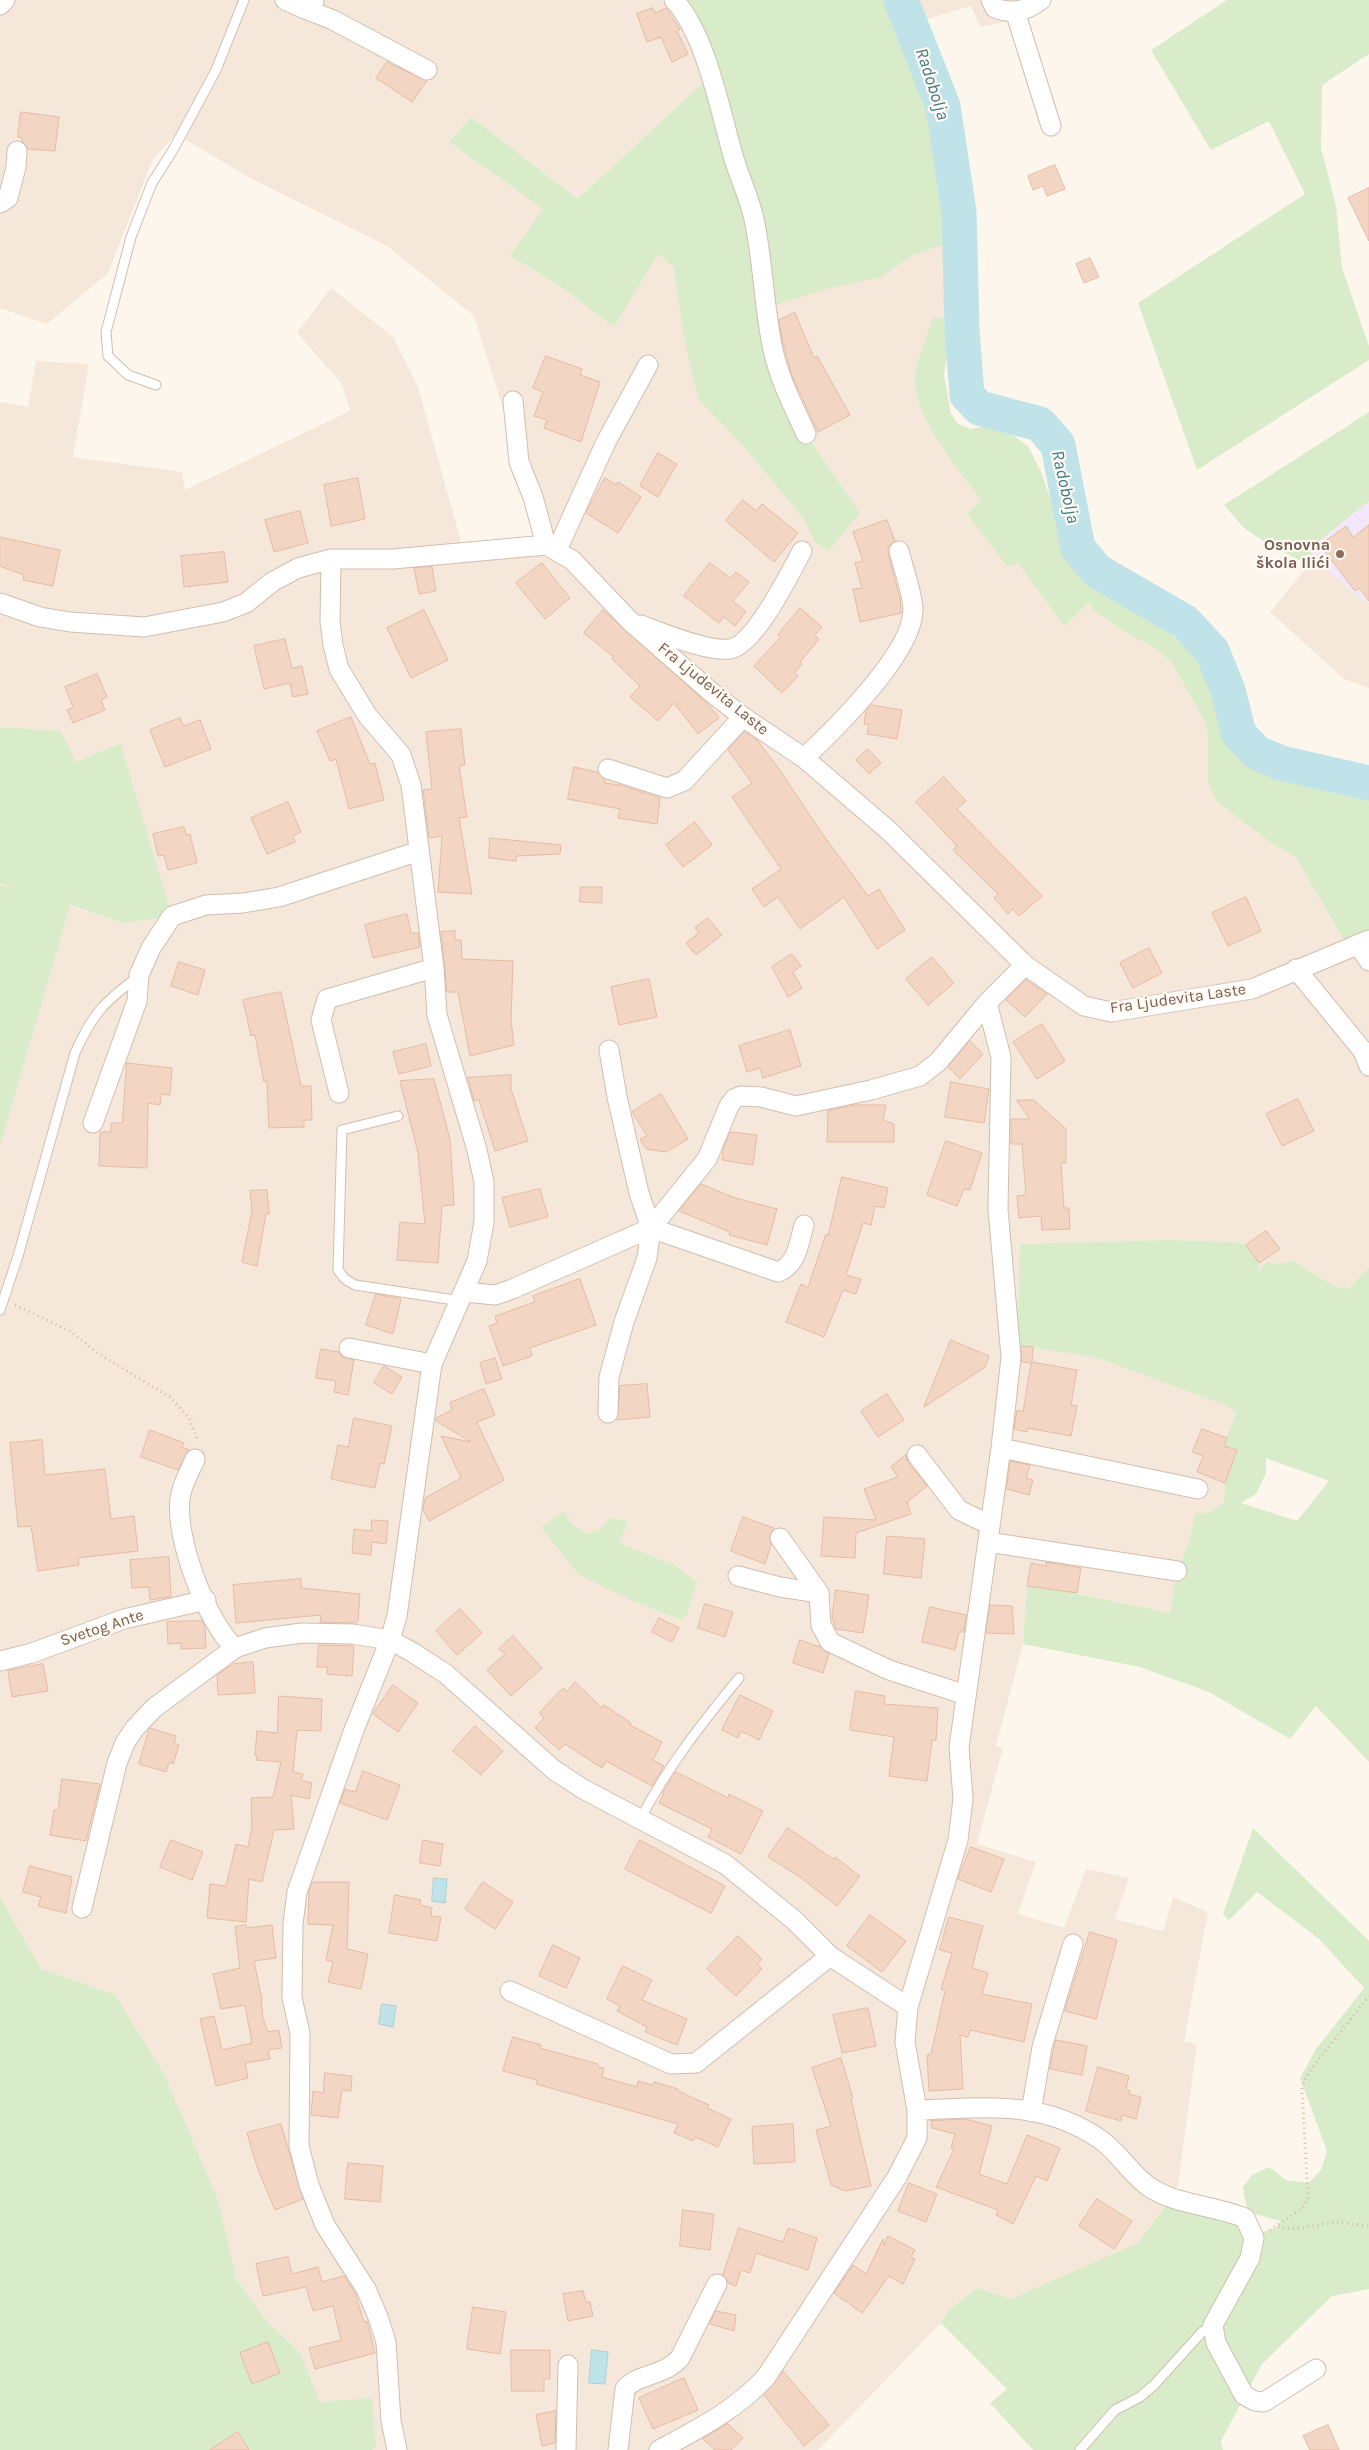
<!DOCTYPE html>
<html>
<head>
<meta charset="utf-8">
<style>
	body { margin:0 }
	canvas { display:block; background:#fdf6ec }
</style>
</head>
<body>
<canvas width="1369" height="2450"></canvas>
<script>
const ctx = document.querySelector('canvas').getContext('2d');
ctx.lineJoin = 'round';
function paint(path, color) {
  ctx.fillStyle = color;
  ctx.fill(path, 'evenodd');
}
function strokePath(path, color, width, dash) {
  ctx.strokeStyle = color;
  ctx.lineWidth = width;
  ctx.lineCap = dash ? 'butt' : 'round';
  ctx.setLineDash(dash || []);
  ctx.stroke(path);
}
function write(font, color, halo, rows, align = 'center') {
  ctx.font = font + ' Karla,sans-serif';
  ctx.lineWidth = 4.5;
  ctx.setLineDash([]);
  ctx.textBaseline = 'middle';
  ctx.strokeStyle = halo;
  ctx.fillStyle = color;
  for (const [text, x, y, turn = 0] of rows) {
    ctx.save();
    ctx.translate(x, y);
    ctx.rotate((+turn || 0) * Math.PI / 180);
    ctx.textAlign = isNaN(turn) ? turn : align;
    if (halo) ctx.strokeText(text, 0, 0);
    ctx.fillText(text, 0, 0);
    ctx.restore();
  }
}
paint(new Path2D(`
	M0 0H672L712 74 578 199 471 117 449 142 543 209 511 257 561 287 614 327 658 253 674 267 698 399 744 447 803 518 815 541 847 528 860 513 806 434 782 382 755 223 948 244 952 319 933 317 915 375 933 431 981 500 967 515 1018 562 1064 626 1089 602 1094 611 1133 637 1154 647 1172 663 1205 722 1208 736V783L1217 802 1274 845 1295 856 1349 947 1369 940V1267L1348 1289 1334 1286 1292 1260 1257 1273 1246 1245 1235 1242 1168 1240 1020 1244 1018 1345 1098 1358 1213 1399 1228 1406 1236 1413 1225 1445 1237 1450 1225 1483 1224 1503 1209 1512 1195 1514 1189 1542 1177 1571 1170 1613 1077 1593 1027 1586 1023 1644 996 1746 1003 1748 977 1844 1036 1862 1018 1914 1064 1928 1086 1869 1129 1878 1115 1919 1163 1931 1173 1897 1208 1912 1184 2041 1197 2044 1178 2185 1139 2243 1011 2299 977 2288 950 2309 941 2323 818 2450H0V883L123 923 119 743 76 762 61 731 0 727V402L28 407 36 361 89 364 73 457 182 472 185 490 350 411 342 384 297 333 331 288 393 337 418 387 464 552 546 545 474 316 387 246 250 178 176 134 153 159 108 273 47 324 0 308Z
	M901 0H1038L1025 2 1030 17 980 27 971 6 911 24Z
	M1369 501V688L1344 679 1270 612 1314 559 1309 549Z`), '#f5e8da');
paint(new Path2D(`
	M1369 501V602L1361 599 1314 559 1309 549Z`), '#f3e8fa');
paint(new Path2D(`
	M682 0H901L943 106 959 212V239L913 255 881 277 827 289 767 307 806 434 860 513 828 551 815 542 803 518 744 447 698 399 684 337 674 267 658 254 614 327 561 287 510 256 543 209 449 142 471 117 578 199 711 75Z
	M1227 0H1369V54L1322 85 1321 148 1336 206 1342 268 1369 346V360L1197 470 1138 303 1305 194 1269 121 1211 150 1151 50Z
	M933 317 952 319 944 375 951 414 958 424 971 429 988 426 1007 431 1028 446 1041 472 1072 561 1092 588 1169 632 1197 659 1218 698 1225 730 1260 767 1326 789 1369 799V940L1349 948 1295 856 1274 845 1217 802 1208 783V736L1205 722 1172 663 1154 647 1133 637 1094 611 1089 602 1064 626 1018 563 1008 567 967 514 981 500C959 468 912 417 915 376 917 359 928 334 933 317Z
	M1369 412V501L1309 549 1314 559 1309 565 1266 543 1244 528 1224 505Z
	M0 727 61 731 76 762 120 743 172 916 123 923 70 905 0 1146V885L25 892 0 883Z
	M1168 1240 1235 1242 1246 1245 1259 1263 1258 1272 1267 1262 1280 1264 1292 1260 1334 1286 1348 1289 1369 1267V1762L1316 1706 1290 1739 1209 1692 1140 1667 1023 1644 1027 1586 1041 1589V1586L1170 1613 1177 1571 1189 1542 1195 1514 1209 1512 1224 1503 1225 1483 1237 1451 1224 1446 1236 1413 1228 1406 1098 1358 1017 1345 1020 1244ZM1266 1458 1329 1481 1297 1521 1241 1503 1256 1494 1266 1473Z
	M564 1512 572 1524 586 1534 599 1530 611 1518 628 1522 619 1543 676 1566 697 1582 687 1614 682 1620 633 1601 578 1574 541 1527Z
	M1253 1828 1369 1941V2289L1332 2296 1262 2364 1221 2441 1223 2450H1033L990 2403 1007 2389 941 2323 950 2309 977 2288 1011 2299 1138 2243 1171 2198 1225 2209 1253 2235 1278 2227 1281 2221 1247 2212 1243 2187 1252 2175 1269 2167 1286 2180 1309 2183 1321 2170 1327 2151 1300 2078 1316 2049 1364 1988 1319 1939 1257 1892 1229 1920 1223 1914Z
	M0 1898 41 1969 115 1995 165 2076 219 2203 236 2279 267 2322 300 2353 320 2402 372 2398 376 2446 372 2450H0Z`), '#d8ecc9');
const water = new Path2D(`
	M434 1878 447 1879 445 1903 432 1901Z
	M382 2004 396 2006 393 2027 379 2024Z
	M592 2350 608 2352 605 2384 589 2383Z`);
paint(water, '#bfe3e8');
strokePath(water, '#a5d3da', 1);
strokePath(new Path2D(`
	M901 0 943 106 959 212 962 329 967 395 979 408 1040 424 1058 445 1078 548 1097 571 1185 622 1212 651 1228 690 1239 734 1257 753 1281 763 1369 783`), '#bfe3e8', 35);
const building = new Path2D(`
	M653 8 655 13 666 8 680 29 677 31 688 54 672 62 661 37 647 42 637 14Z
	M387 62 427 81 412 102 376 78Z
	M21 112 59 117 55 151 28 149 22 141V138L18 137Z
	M1055 165 1065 189 1047 196 1043 186 1033 190 1028 176Z
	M1369 188V241L1348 198Z
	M1090 258 1099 277 1084 283 1076 264Z
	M795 313 814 358 817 356 850 415 818 432 792 376 783 343 779 320Z
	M546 356 582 369 580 375 600 382 581 442 544 428 547 420 534 416 543 392 533 388Z
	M658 453 677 464 658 497 640 486Z
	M358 478 365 519 331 526 324 485Z
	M605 478 617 485 618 482 641 497 618 533 586 513Z
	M743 500 756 511 762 504 798 533 774 562 726 521Z
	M300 511 308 543 274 552 265 520Z
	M887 520 895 541 888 547V553L900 599 901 613 860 622 853 589 862 588 855 563 863 561 853 532Z
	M1369 525V601L1359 588 1355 591 1320 545 1346 526 1353 537Z
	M0 537 60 550 53 586 23 580 24 575 0 566Z
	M224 552 228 582 184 587 181 556Z
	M542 563 570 598 545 619 516 583Z
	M710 563 730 578 736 572 749 582 733 601 746 612 735 626 724 617 719 623 684 596Z
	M432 567 436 591 419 594 414 568Z
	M800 608 822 627 815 635 819 639 800 662 802 664 794 673 798 676 782 693 754 666 781 637 778 635Z
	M424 610 448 660 411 678 387 628Z
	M603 610 709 705 719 718 698 734 674 703 658 721 630 697 640 686 612 659 614 657 584 633Z
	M285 639 292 668 302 666 308 694 293 697 290 683 264 689 254 646Z
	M97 674 107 697 101 700 105 710 73 723 67 710 73 707 65 687Z
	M872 705 902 710 897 739 867 734 869 724H864L866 711Z
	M351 717 370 764 375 763 384 800 349 809 336 759 330 761 317 731Z
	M180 718 183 726 200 720 211 749 165 767 150 730Z
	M461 729 465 765 459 766 467 817 459 818 472 894 438 892 442 836 429 838 423 790 432 789 426 732Z
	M745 732 757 740 777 766 821 832 868 896 879 889 905 930 877 949 844 897 800 929 778 897 764 907 752 889 781 869 732 797 752 783 728 750Z
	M868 749 881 763 869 774 856 760Z
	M574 767 597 772 605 780V783L620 785 660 798 657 824 618 818 620 809 568 799Z
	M944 777 966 801 957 809 1042 896 1019 916 1013 909 1008 914 994 898 998 894 953 850 957 846 916 802Z
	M288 802 301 832 293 836 295 842 267 854 251 818Z
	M695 822 712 845 683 867 666 845Z
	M184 827 186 835 190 834 197 863 168 870 164 855 158 856 153 834Z
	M490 838 561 845 560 854 516 856V861L489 858Z
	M581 887H602V903L580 902Z
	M1246 897 1261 931 1228 946 1212 913Z
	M407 914 411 933H418L420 947 373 958 365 925Z
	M708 918 722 935 696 955 686 943 699 933 695 928Z
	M455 931V940H461L462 959 513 961 511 1020 514 1045 470 1056 458 992H447L441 932Z
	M1149 948 1162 973 1133 988 1120 963Z
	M792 954 801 966 793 972 802 988 788 997 772 967Z
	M932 957 954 983 928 1005 906 979Z
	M179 962 205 970 198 995 171 986Z
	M649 979 657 1017 619 1025 611 987Z
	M1026 980 1047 994 1025 1017 1006 1000Z
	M281 992 301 1086H311L312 1120H304V1127L269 1128 267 1081 264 1082 255 1035 251 1036 243 1000Z
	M1042 1024 1065 1061 1037 1079 1013 1042Z
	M790 1030 801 1066 763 1078 760 1068 747 1072 739 1046Z
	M970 1041 983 1054 960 1079 948 1067Z
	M426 1044 431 1066 399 1074 393 1052Z
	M127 1063 172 1068 170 1095 161 1094 160 1105 148 1103 147 1168 99 1166 100 1132H111V1123H122Z
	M511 1075V1089L528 1141 495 1151 479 1100 474 1101 468 1078Z
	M434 1079 450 1139 454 1205 442 1206 438 1263 397 1260 400 1222 425 1224 418 1153 400 1081Z
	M951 1082 989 1089 984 1123 945 1117Z
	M661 1094 688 1139 666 1152 646 1149 640 1139 647 1136 632 1112Z
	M1298 1099 1314 1131 1282 1146 1266 1114Z
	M1017 1100H1034L1066 1129V1163H1061L1064 1208H1069L1070 1229 1042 1230 1041 1216 1019 1218 1017 1196 1026 1195 1022 1144H1011V1119H1029Z
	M856 1105H886L883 1120 894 1124V1142H827L828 1111Z
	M731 1132 757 1135 753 1165 722 1160 723 1149Z
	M946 1141 982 1153 970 1190 964 1189 957 1206 927 1195Z
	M842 1177 888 1188 884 1208 875 1206 871 1225 863 1223 846 1275 861 1279 856 1294 843 1290 824 1337 786 1322 801 1284 808 1287 826 1234 828 1235Z
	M701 1184 735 1198 777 1209 767 1245 729 1235 730 1232 679 1211Z
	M540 1189 548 1217 510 1227 502 1198Z
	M267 1190 269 1214H266L257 1266 242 1262 252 1211 250 1191Z
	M1266 1231 1280 1249 1259 1263 1246 1245Z
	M580 1279 596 1325 530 1348 532 1356 503 1366 489 1326 497 1323 495 1316 535 1302 533 1296Z
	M376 1294 401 1299 393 1334 366 1325Z
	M951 1340 989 1356 985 1367 924 1407Z
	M1021 1346 1033 1347 1032 1362 1077 1370 1071 1405 1077 1406 1071 1436 1028 1428 1027 1432 1014 1429 1017 1410 1023 1412 1031 1363 1022 1362Z
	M321 1349 339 1352 342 1357 354 1360 348 1395 334 1392 336 1381 316 1378Z
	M495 1358 502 1379 486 1384 480 1363Z
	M384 1366 402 1377 392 1394 374 1383Z
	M647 1384 650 1417 617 1420 620 1386Z
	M484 1389 495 1415 477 1422 504 1480 429 1521 423 1510 425 1498 461 1478 441 1436 471 1442 436 1421V1418L452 1410 450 1403Z
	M887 1394 904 1420 878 1437 861 1411Z
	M354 1418 392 1426 384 1464 380 1463 375 1488 331 1479 338 1445 348 1447Z
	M1202 1429 1227 1438 1224 1446 1237 1450 1225 1483 1197 1472 1203 1456 1193 1452Z
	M150 1430 184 1443 182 1447 189 1450 178 1470 141 1457Z
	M42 1440 45 1475 105 1469 111 1519 134 1516 138 1551 78 1558 79 1565 38 1571 31 1526 18 1527 10 1443Z
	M906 1455 908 1462 927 1486 907 1502 911 1514 856 1533 855 1558 821 1556 824 1517 876 1520 864 1489 898 1477 891 1467Z
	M1010 1461 1030 1465 1026 1478 1033 1480 1029 1495 1007 1489Z
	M743 1517 774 1528 770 1534 771 1545 765 1564 731 1551Z
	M372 1520 388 1521 386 1544 372 1542 371 1555 352 1553 354 1529 371 1531Z
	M887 1536 925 1539 921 1578 884 1574Z
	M169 1557 171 1597 150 1600 149 1587 132 1588 130 1560Z
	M1046 1562 1081 1568 1077 1593 1027 1586 1031 1563 1046 1566Z
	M301 1579V1588L360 1594 358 1621 356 1623 320 1622 321 1615 236 1623 233 1585Z
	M836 1590 869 1595 863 1633 836 1629 832 1617Z
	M705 1604 733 1612 725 1637 698 1628Z
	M990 1605 1012 1606 1014 1634 986 1633Z
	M930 1607 966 1615 964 1632H959L955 1650 922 1642Z
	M460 1609 482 1633 457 1655 436 1631Z
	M659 1618 679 1628 672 1642 652 1632Z
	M202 1621 205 1626 206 1648 181 1649V1643L168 1644 167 1622Z
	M513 1636 542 1668 511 1696 487 1670 505 1654 499 1649Z
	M800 1640 820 1647 829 1654 823 1673 793 1663Z
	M319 1645 354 1646 352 1676 327 1674V1667H317Z
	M253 1662 255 1693 218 1695 217 1675 233 1664Z
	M43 1664 48 1691 12 1697 8 1671Z
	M575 1682 602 1708 604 1705 631 1723 630 1725 662 1742 653 1760 664 1766 652 1786 606 1761 602 1768 565 1744 559 1750 535 1728 544 1718 539 1713 563 1688 567 1691Z
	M393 1685 418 1703 398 1732 373 1714Z
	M856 1691 885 1696 884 1704 938 1708 936 1740H932L927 1781 889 1776 894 1737 850 1730Z
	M740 1695 773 1711 759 1740 741 1731 738 1738 722 1730Z
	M279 1696 322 1699 321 1731 297 1730 293 1772 303 1774 301 1780 312 1783 309 1799 291 1795 294 1829 274 1830 262 1882 249 1879 246 1922 207 1918 210 1884 226 1886 236 1844 248 1847 252 1828 251 1798 273 1797 281 1762 256 1760 257 1756 255 1755 257 1731 277 1733Z
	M475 1726 503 1751 481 1775 453 1751Z
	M150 1728 176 1736 174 1743 179 1745 173 1764 169 1762 166 1772 139 1764Z
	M363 1771 400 1785 387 1820 340 1803 345 1789 355 1792Z
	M676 1772 728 1798 729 1794 763 1811 741 1854 708 1837 712 1829 659 1803 664 1793H663Z
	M62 1779 100 1784 86 1841 50 1835 54 1810H58Z
	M788 1828 833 1859 835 1857 860 1876 837 1906 800 1877 768 1857Z
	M171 1840 203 1852 192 1880 160 1867Z
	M423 1840 443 1844 440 1866 420 1863Z
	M640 1840 725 1886 711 1913 625 1869Z
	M971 1847 1004 1859 991 1892 958 1879Z
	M30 1866 72 1877 66 1913 38 1906 41 1897 23 1892Z
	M313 1882H349L347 1949 368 1954 361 1989 328 1982 333 1962 326 1960 333 1925 308 1924 309 1891Z
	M483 1882 513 1902 495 1929 465 1909Z
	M395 1895 421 1900 420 1905 432 1908 431 1916 441 1917 437 1941 389 1933Z
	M870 1915 906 1941 882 1972 847 1946Z
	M949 1917 983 1926 972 1968 988 1973 982 1994 1032 2004 1024 2042 970 2030 968 2037 960 2035 963 2089 929 2091 927 2055 931 2054 945 1991 941 1989 952 1953 940 1950Z
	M246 1925 247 1928 272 1925 276 1958 254 1961 262 2000H261L263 2018 268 2032 279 2030 282 2048 268 2050 270 2059 245 2063 248 2078 216 2086 200 2019 214 2016 222 2050 252 2043 245 2005 221 2009 213 1974 240 1968 235 1927Z
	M1090 1932 1117 1940 1096 2019 1065 2011Z
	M738 1936 762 1959 757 1965 762 1969 736 1996 707 1969Z
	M553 1945 580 1958 566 1988 539 1976Z
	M623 1966 652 1980 642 2000 687 2019 677 2045 645 2032 647 2027 617 2011 620 2006 607 1999Z
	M868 2008 876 2046 842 2053 833 2015Z
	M513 2037 541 2045 540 2048 598 2064V2067L604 2068 602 2077 637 2087 638 2081 653 2085 654 2082 678 2089V2091L709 2105 707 2108 731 2119 718 2147 695 2137 693 2141 674 2133 678 2124 536 2084 537 2080 503 2071Z
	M1056 2040 1087 2046 1082 2075 1050 2069Z
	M841 2058 853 2098 851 2099 871 2186 845 2191 831 2185 816 2130 831 2126 812 2068Z
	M1098 2067 1129 2076 1126 2089 1130 2091 1129 2094 1141 2097 1136 2119 1122 2115 1121 2121 1086 2111Z
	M325 2073 352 2076 351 2091 342 2090 338 2118 311 2115 313 2091 323 2093Z
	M966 2119 992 2126 979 2174 1007 2184 1027 2135 1060 2148 1047 2181 1036 2176 1013 2224 996 2215 998 2210 936 2187 954 2149 951 2148 955 2134 932 2128 931 2121Z
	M281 2124 303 2199 275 2210 257 2167 247 2133Z
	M793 2124 795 2162 754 2164 752 2127Z
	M348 2163 383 2166 380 2202 345 2199Z
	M909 2183 937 2194 926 2222 898 2211Z
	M1097 2199 1132 2221 1114 2249 1079 2226Z
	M683 2210 714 2214 710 2250 680 2246Z
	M739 2228 783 2242 788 2228 817 2238 808 2270 756 2253 750 2273 741 2270 736 2286 728 2283 723 2275Z
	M888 2236 915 2250 911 2257 915 2259 903 2284 889 2276 862 2313 834 2293 853 2265 866 2274 883 2239 884 2245Z
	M288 2257 292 2274 318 2267 322 2282 344 2276 355 2293 364 2322 367 2321 375 2353 315 2369 309 2348 341 2340 333 2306 313 2311 306 2287 263 2296 256 2264Z
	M583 2291 586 2302H590L593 2316 568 2321 563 2294Z
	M473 2307 506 2312 500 2354 467 2349Z
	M716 2311 736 2315 734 2331 710 2324Z
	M268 2342 280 2373 252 2384 240 2353Z
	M511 2350H550V2379H544V2391H512Z
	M783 2371 829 2425 804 2446 764 2395Z
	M684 2378 698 2410 653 2429 639 2398Z
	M556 2411 555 2443 542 2446 536 2415Z
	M728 2424 743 2438 731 2450H715L703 2439Z
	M1328 2425 1339 2450H1310L1303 2436Z
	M238 2432 249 2450H210Z`);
paint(building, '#f3d5c3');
strokePath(building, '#e6bba3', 1);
const service = new Path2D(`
	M156 385 128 375 108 356 106 332 131 237 152 183 173 150 216 70 244 0
	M398 1116 342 1130 338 1270 345 1279 355 1285 461 1301
	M0 1310 18 1256 75 1053C93 1013 104 1002 139 976
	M641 1818C668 1766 702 1723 739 1678
	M1080 2450 1115 2410 1140 2397 1154 2385 1202 2332 1213 2325`);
const minor = new Path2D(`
	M285 0 305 9 314 2
	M674 0C706 34 721 114 734 159 741 181 751 202 755 224 763 264 764 305 772 345 778 377 793 405 806 434
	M991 0 995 8C1011 14 1027 11 1041 0
	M0 5 5 0
	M305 9 333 20 427 70
	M1015 11 1051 126
	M0 203 8 198 16 167 17 151
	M513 401 519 462 533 497 546 545
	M557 550 606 442 648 365
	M331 559 330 622 333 645 339 669 367 715 401 755 411 785 434 968 437 1015 477 1150 484 1182V1222L477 1261 432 1364 397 1616 390 1640 354 1730 297 1892 293 1924 292 1998 300 2033 299 2146 309 2185 325 2225 366 2289 378 2317 386 2342 391 2421 397 2450
	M0 603 40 617 70 622 144 627 223 612 246 603 272 582 298 568 331 559H393L546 545 572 560 630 621 710 691 743 717 804 758 888 830 1025 965 1084 1006 1111 1012 1252 989 1369 940
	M641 625C662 633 708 652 730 649 755 645 790 573 802 551
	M804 758C834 730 913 653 913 610 913 595 903 567 899 551
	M608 769 667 788 684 781 743 717
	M1358 944 1369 961
	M1296 969 1363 1051 1369 1066
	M339 1093 321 1020 327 999 434 968
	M93 1123 137 1001 139 975 151 948 172 916 206 905 243 903 279 897 419 851
	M651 1228 778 1272C797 1265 799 1243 804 1225
	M465 1292 495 1295 510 1290 651 1228 707 1159 729 1106 734 1099 741 1096 761 1097 796 1106 871 1090 920 1076 938 1062 987 1003 1025 965
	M349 1348 432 1364
	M608 1413 609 1377 624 1322 647 1258 651 1228 639 1193 617 1097 609 1050
	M1001 1448 1198 1489
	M917 1455 959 1510 990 1525
	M195 1459C190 1471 181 1486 180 1499 175 1538 206 1621 235 1648
	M780 1538 819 1593 821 1625 830 1642 889 1670 966 1695
	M988 1542 1177 1571
	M738 1576 780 1587 819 1593
	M0 1661 32 1653 124 1619 206 1600
	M82 1908 117 1763 125 1743 135 1728 154 1708 235 1648 265 1638 302 1633 352 1634 390 1640 412 1652 446 1674 554 1770 583 1789 725 1864 794 1920 830 1956 908 2007
	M510 1991 671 2064 696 2063 830 1956
	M917 2110C985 2108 1042 2099 1101 2140 1119 2153 1130 2173 1148 2186 1174 2205 1214 2205 1245 2218L1254 2238 1250 2258 1213 2325 1216 2343 1244 2395 1255 2401 1264 2402 1316 2369
	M1031 2112 1042 2047 1073 1944
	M566 2450 568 2365
	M618 2450 625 2389C638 2373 663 2377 680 2358L717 2284
	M659 2450C698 2429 736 2410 766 2377L897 2177 917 2138V2110L905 2042 908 2007 958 1840 963 1799 959 1747 1001 1448 1011 1357 998 1209 1001 1057 987 1003`);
strokePath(service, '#d1beb0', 11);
strokePath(minor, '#d1beb0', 21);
strokePath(new Path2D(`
	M15 1305 70 1331 99 1354 170 1397 189 1418 198 1441
	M1278 2227 1294 2229 1337 2222 1369 2226
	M1270 2230 1301 2209 1308 2199 1302 2087 1309 2072 1369 1996`), '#d9b8a5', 3, [1, 4]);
strokePath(service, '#fff', 9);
strokePath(minor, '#fff', 19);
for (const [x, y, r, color] of [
	[1340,554,5,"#8d6e63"]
]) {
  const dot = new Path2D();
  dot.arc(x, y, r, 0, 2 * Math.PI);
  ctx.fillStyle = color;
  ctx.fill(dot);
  strokePath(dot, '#fffaf3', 2);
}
write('bold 16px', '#785e54', '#fffaf3', [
	["Osnovna",1330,545],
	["škola Ilići",1330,563]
], 'right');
write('16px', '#7a5c4d', '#fffaf3', [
	["Fra Ljudevita Laste",713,689,39],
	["Fra Ljudevita Laste",1178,999,-8],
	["Svetog Ante",102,1628,-18]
]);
write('italic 18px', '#437c86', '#fffaf3', [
	["Radobolja",932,84,72],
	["Radobolja",1065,487,77]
]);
</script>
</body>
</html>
